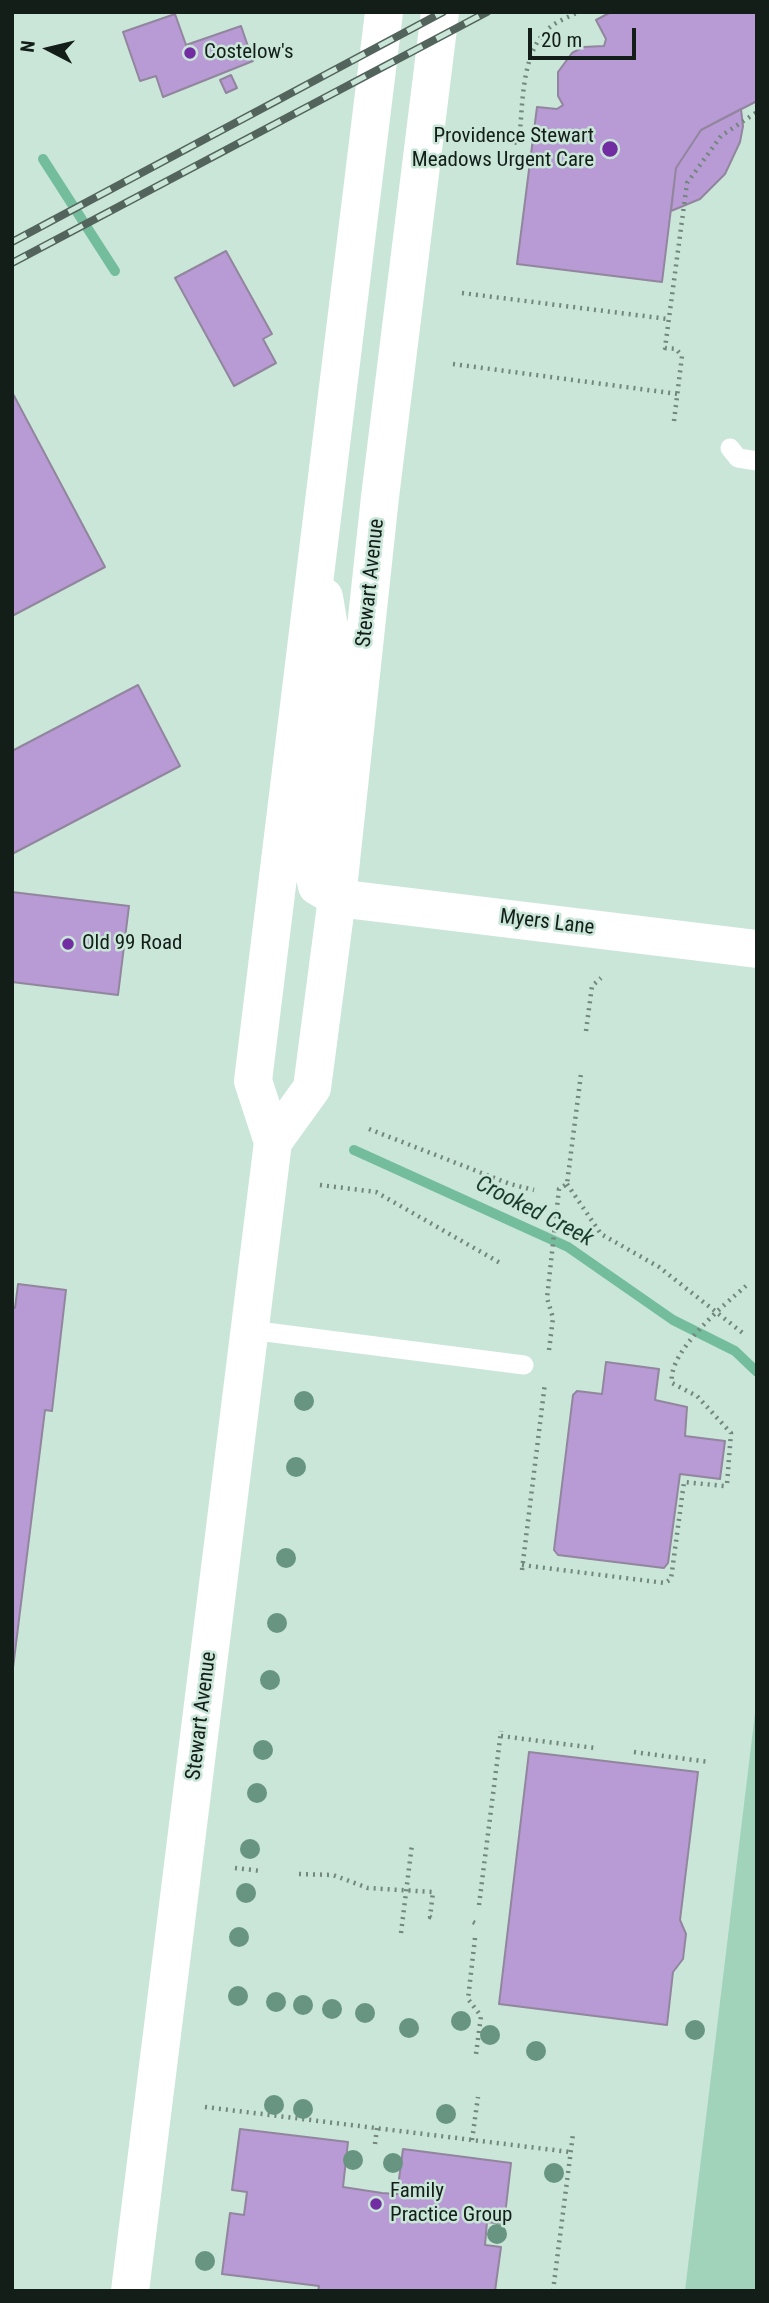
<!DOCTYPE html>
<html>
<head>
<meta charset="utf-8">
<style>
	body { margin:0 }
	#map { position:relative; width:769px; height:2303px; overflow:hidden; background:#c9e6d8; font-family:"Roboto Condensed",sans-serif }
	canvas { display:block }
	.frame { position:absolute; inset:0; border:14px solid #131e19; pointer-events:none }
	.north { position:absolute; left:14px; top:14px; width:70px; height:70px; -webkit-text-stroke:5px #c9e6d8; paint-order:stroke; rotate:277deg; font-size:19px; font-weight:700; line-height:28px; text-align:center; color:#131e19 }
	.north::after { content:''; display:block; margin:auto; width:24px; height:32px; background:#131e19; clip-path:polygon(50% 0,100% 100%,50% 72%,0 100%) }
	.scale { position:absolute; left:528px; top:28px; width:108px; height:32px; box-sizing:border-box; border:4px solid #131e19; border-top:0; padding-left:9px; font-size:21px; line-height:24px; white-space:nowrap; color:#131e19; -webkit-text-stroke:5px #c9e6d8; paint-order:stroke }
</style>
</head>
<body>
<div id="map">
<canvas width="769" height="2303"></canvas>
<div class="frame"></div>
<div class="north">N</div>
<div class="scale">20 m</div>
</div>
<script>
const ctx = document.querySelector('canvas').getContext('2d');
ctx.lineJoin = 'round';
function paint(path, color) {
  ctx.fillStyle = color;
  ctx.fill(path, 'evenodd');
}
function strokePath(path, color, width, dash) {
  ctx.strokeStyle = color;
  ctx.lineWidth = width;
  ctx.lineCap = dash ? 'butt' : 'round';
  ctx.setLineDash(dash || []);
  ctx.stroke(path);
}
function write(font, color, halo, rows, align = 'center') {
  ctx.font = font + ' "Roboto Condensed",sans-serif';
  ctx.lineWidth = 5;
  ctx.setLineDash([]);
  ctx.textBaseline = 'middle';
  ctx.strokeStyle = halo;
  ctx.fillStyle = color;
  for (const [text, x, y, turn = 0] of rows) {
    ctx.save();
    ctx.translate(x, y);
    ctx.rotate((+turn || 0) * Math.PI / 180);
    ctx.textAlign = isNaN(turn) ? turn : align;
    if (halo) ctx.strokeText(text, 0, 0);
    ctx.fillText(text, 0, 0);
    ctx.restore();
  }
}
paint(new Path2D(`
	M757 1697V2291H685Z`), '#a1d3bb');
strokePath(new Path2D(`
	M43 159 115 271
	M354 1150 568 1247 673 1320 735 1351 757 1372`), '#73bd9d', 10);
const building = new Path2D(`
	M611 12H757V101L701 130 676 168 662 282 517 264 537 107 557 109 563 105 558 96V72L572 53 583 47 604 46 606 39 596 20Z
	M175 14 186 45 241 26 253 61 163 97 156 76 140 81 123 32Z
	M231 75 237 88 226 93 220 80Z
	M741 109 743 126 740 142 725 174 700 199 671 211 676 168 701 130Z
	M226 251 272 334 263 339 276 363 234 386 175 278Z
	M12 392 105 567 12 616Z
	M138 685 180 766 12 854V751Z
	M12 892 129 906 118 995 12 982Z
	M18 1284 66 1290 52 1411 45 1410 12 1676V1307L15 1308Z
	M606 1362 659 1369 655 1400 687 1407 685 1436 725 1441 720 1479 680 1474 668 1563 664 1568 558 1555 554 1550 573 1395 577 1391 602 1394Z
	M529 1752 698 1772 680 1920 686 1934 683 1959 673 1972 667 2025 499 2004Z
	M240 2129 348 2142 343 2187 382 2193 397 2194 403 2149 511 2163 504 2224 487 2222 485 2245 501 2247 495 2291H318L319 2286 222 2274 230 2213 244 2215 247 2192 232 2190Z`);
paint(building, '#b89ad4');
strokePath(building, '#91869d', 2);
strokePath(new Path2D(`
	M480 138 519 143C523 108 520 53 549 28 557 21 569 17 578 12
	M462 293 668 319
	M453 364 678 394
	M674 421 682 356 676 349 665 348 687 183 721 136 757 112
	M586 1031 592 986 601 978
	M369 1129 510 1184 534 1190
	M567 1184 601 1234 659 1267 744 1334
	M320 1185 376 1192 502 1264
	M549 1350 553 1318 547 1298 559 1189 567 1184 581 1074
	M522 1565 665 1583 671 1579 684 1482 724 1486 727 1484 731 1433 697 1396 672 1383C667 1352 725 1304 747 1285
	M522 1570 545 1383
	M501 1736 595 1748
	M634 1752 709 1762
	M235 1868 261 1871
	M299 1874 333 1875 368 1888 433 1892 430 1917 435 1918
	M479 1905 501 1731
	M473 1922 475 1923
	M401 1933 412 1844
	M475 1938 468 1999 481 2016 476 2054
	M205 2107 570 2152
	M472 2140 478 2097
	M375 2144 377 2128
	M553 2291 573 2134`), '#72877d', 4.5, [2, 5]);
strokePath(new Path2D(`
	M730 448 738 458 757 461
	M250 1330 524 1365`), '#fff', 19);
strokePath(new Path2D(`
	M337 898 757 949`), '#fff', 38);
strokePath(new Path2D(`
	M324 597 335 663 312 864 317 886 337 898
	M273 1142 312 1088 337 898 380 497 440 12
	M130 2291 273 1142 253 1081 384 12`), '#fff', 38);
const rail = new Path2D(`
	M12 242 443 12
	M12 263 487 12`);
strokePath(rail, '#53645c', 8);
strokePath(rail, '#c9e6d8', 5, [16]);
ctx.fillStyle = '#679582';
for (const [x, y] of [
	[304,1401],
	[296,1467],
	[286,1558],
	[277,1623],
	[270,1680],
	[263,1750],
	[257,1793],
	[250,1849],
	[246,1893],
	[239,1937],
	[238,1996],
	[276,2002],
	[303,2005],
	[332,2009],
	[365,2013],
	[461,2021],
	[409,2028],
	[695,2030],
	[490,2035],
	[536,2051],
	[274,2105],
	[303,2109],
	[446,2114],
	[353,2160],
	[393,2163],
	[554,2173],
	[497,2234],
	[205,2261]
]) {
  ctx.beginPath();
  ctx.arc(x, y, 10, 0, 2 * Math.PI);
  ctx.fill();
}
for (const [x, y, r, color] of [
	[190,53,7,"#712da1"],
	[610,149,9,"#712da1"],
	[68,944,7,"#712da1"],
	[376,2204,7,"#712da1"]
]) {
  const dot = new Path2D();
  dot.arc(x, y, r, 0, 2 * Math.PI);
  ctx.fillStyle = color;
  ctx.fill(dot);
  strokePath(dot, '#c9e6d8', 2.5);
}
write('21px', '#131e19', '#c9e6d8', [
	["Costelow's",204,53],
	["Providence Stewart",594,137,"right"],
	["Meadows Urgent Care",594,161,"right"],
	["Old 99 Road",82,944],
	["Family",390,2192],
	["Practice Group",390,2216]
], 'left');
write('21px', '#131e19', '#c9e6d8', [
	["Stewart Avenue",371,583,-84],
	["Myers Lane",547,923,7],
	["Stewart Avenue",202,1716,-83]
]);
write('italic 23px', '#1a3c2e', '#c9e6d8', [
	["Crooked Creek",534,1212,27]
]);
</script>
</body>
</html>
